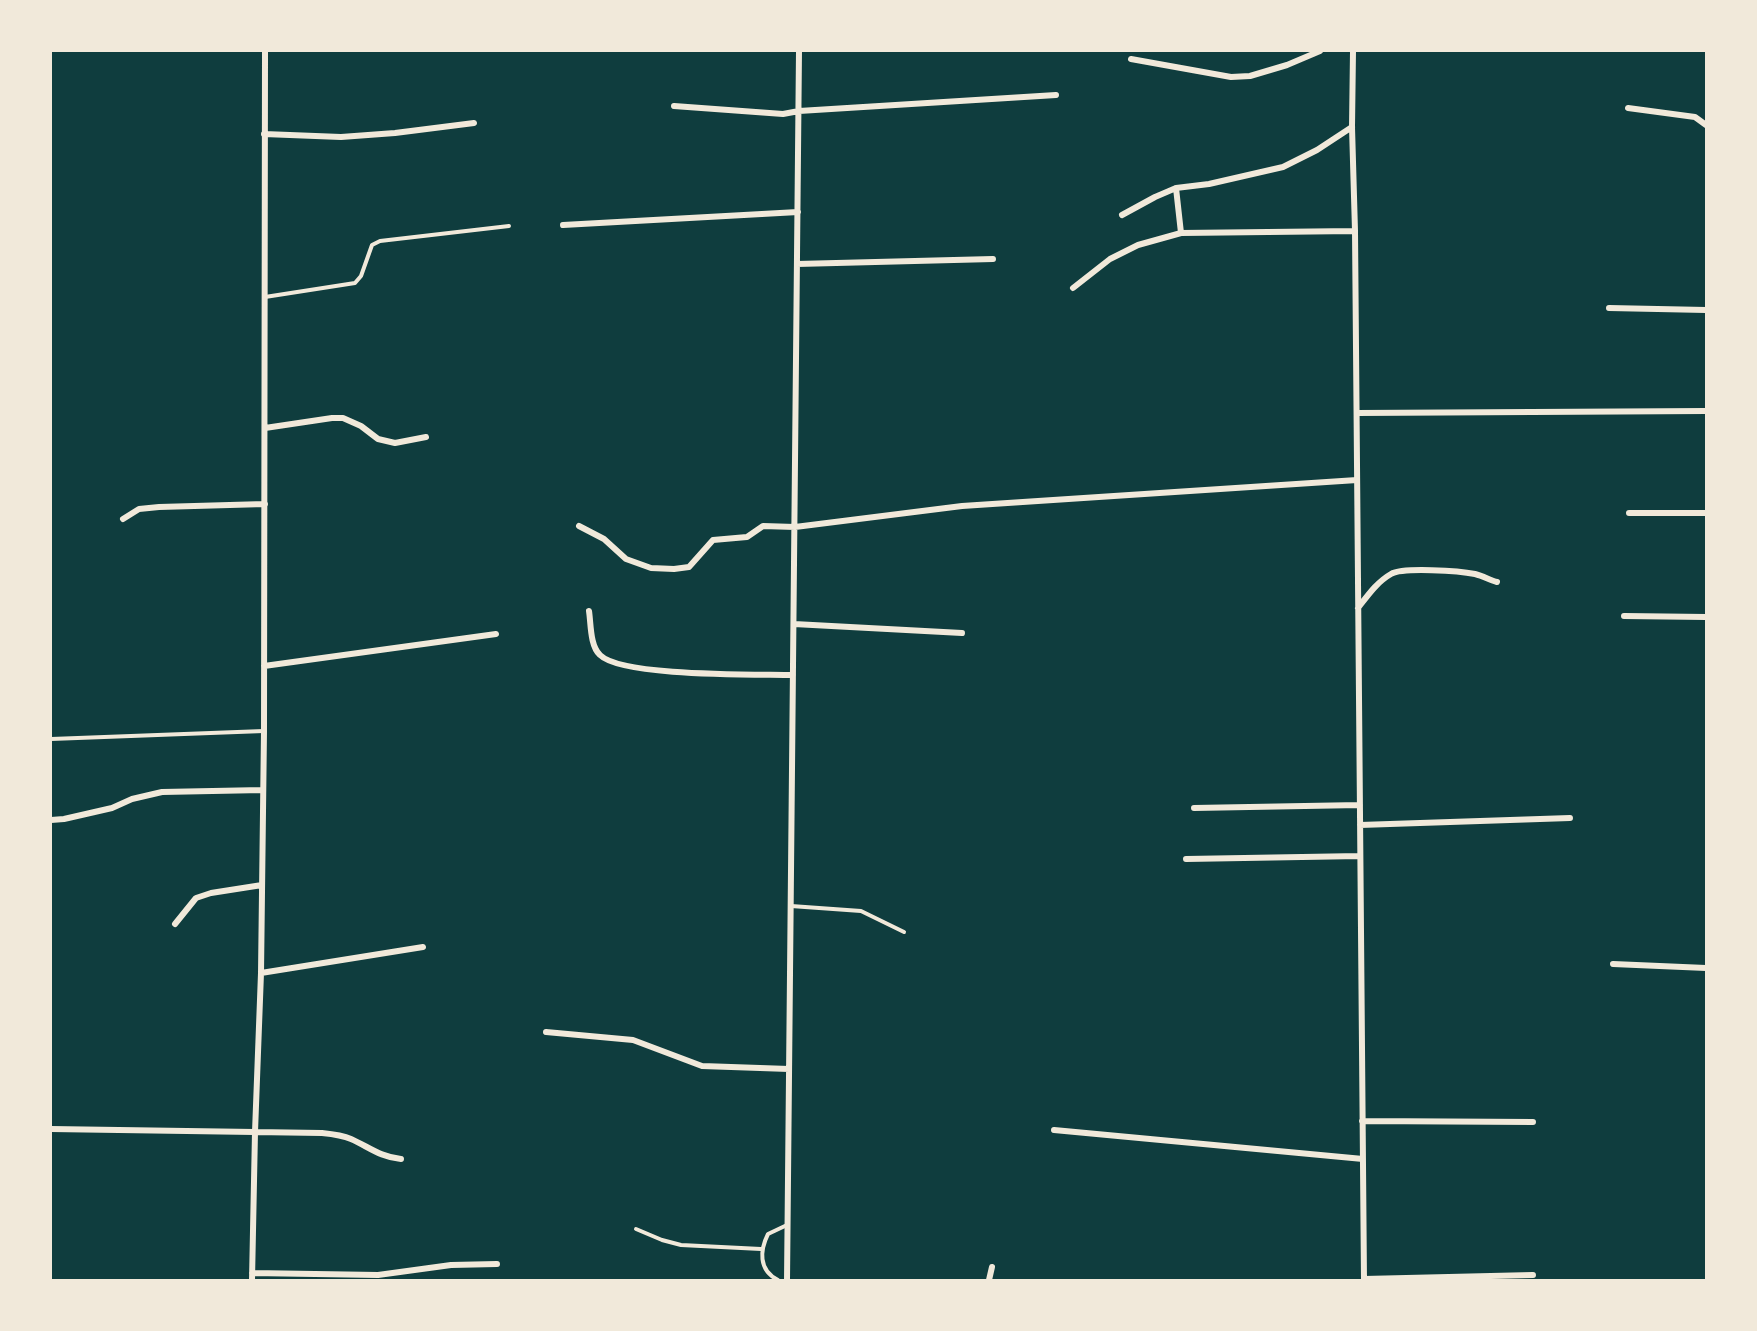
<!DOCTYPE html>
<html>
<head>
<meta charset="utf-8">
<style>
	body { margin:0 }
	#map { position:relative; width:1757px; height:1331px; overflow:hidden; background:#0f3d3e; font-family:"Open Sans",sans-serif }
	canvas { display:block }
	.frame { position:absolute; inset:0; border:52px solid #f1e9da; pointer-events:none }
</style>
</head>
<body>
<div id="map">
<canvas width="1757" height="1331"></canvas>
<div class="frame"></div>
</div>
<script>
const ctx = document.querySelector('canvas').getContext('2d');
ctx.lineJoin = 'round';
function strokePath(path, color, width, dash) {
  ctx.strokeStyle = color;
  ctx.lineWidth = width;
  ctx.lineCap = dash ? 'butt' : 'round';
  ctx.setLineDash(dash || []);
  ctx.stroke(path);
}
strokePath(new Path2D(`
	M265 297 355 283 361 276 372 245 380 241 509 226
	M51 739 264 731
	M791 906 861 911 904 932
	M636 1229 662 1240 681 1245 761 1249
	M778 1280C758 1270 760 1250 768 1234L787 1225`), '#f1e9da', 4);
strokePath(new Path2D(`
	M1353 51 1352 127 1355 231 1364 1280
	M1131 59 1231 77 1250 76 1287 65 1320 51
	M674 106 783 114 799 111 1056 95
	M1628 108 1695 117 1706 125
	M264 134 341 137 395 133 474 123
	M1176 188 1181 233
	M1122 215 1155 197 1176 188 1209 184 1283 167 1317 150 1352 127
	M563 225 798 212
	M797 264 993 259
	M1073 288 1110 259 1138 245 1181 233 1355 231
	M1609 308 1706 310
	M1357 413 1706 411
	M265 428 332 418H343L361 426 378 439 395 443 426 437
	M1629 513H1706
	M123 519 139 509 159 507 265 504
	M579 526 604 539 626 559 651 568 674 569 689 567 713 540 747 537 763 526 795 527 962 506 1357 480
	M1358 608C1368 595 1377 582 1391 574 1403 567 1460 571 1475 574 1483 576 1490 580 1497 582
	M589 611C591 624 590 646 600 655 622 677 758 674 793 675
	M1624 616 1706 617
	M794 624 962 633
	M264 666 496 634
	M1194 808 1360 805
	M51 820 64 819 112 808 132 799 162 792 263 790
	M1360 825 1570 818
	M1186 859 1360 856
	M175 924 196 898 211 893 262 885
	M1613 964 1706 968
	M261 973 423 947
	M546 1032 633 1040 702 1066 789 1069
	M1362 1121 1533 1122
	M51 1129 322 1133C332 1134 342 1135 351 1139 369 1147 380 1157 401 1159
	M1054 1130 1363 1159
	M252 1273 378 1275 451 1265 497 1264
	M1364 1279 1533 1275
	M252 1280 255 1132 261 973 264 731 265 51
	M787 1280 799 51
	M989 1280 992 1267`), '#f1e9da', 6);
</script>
</body>
</html>
